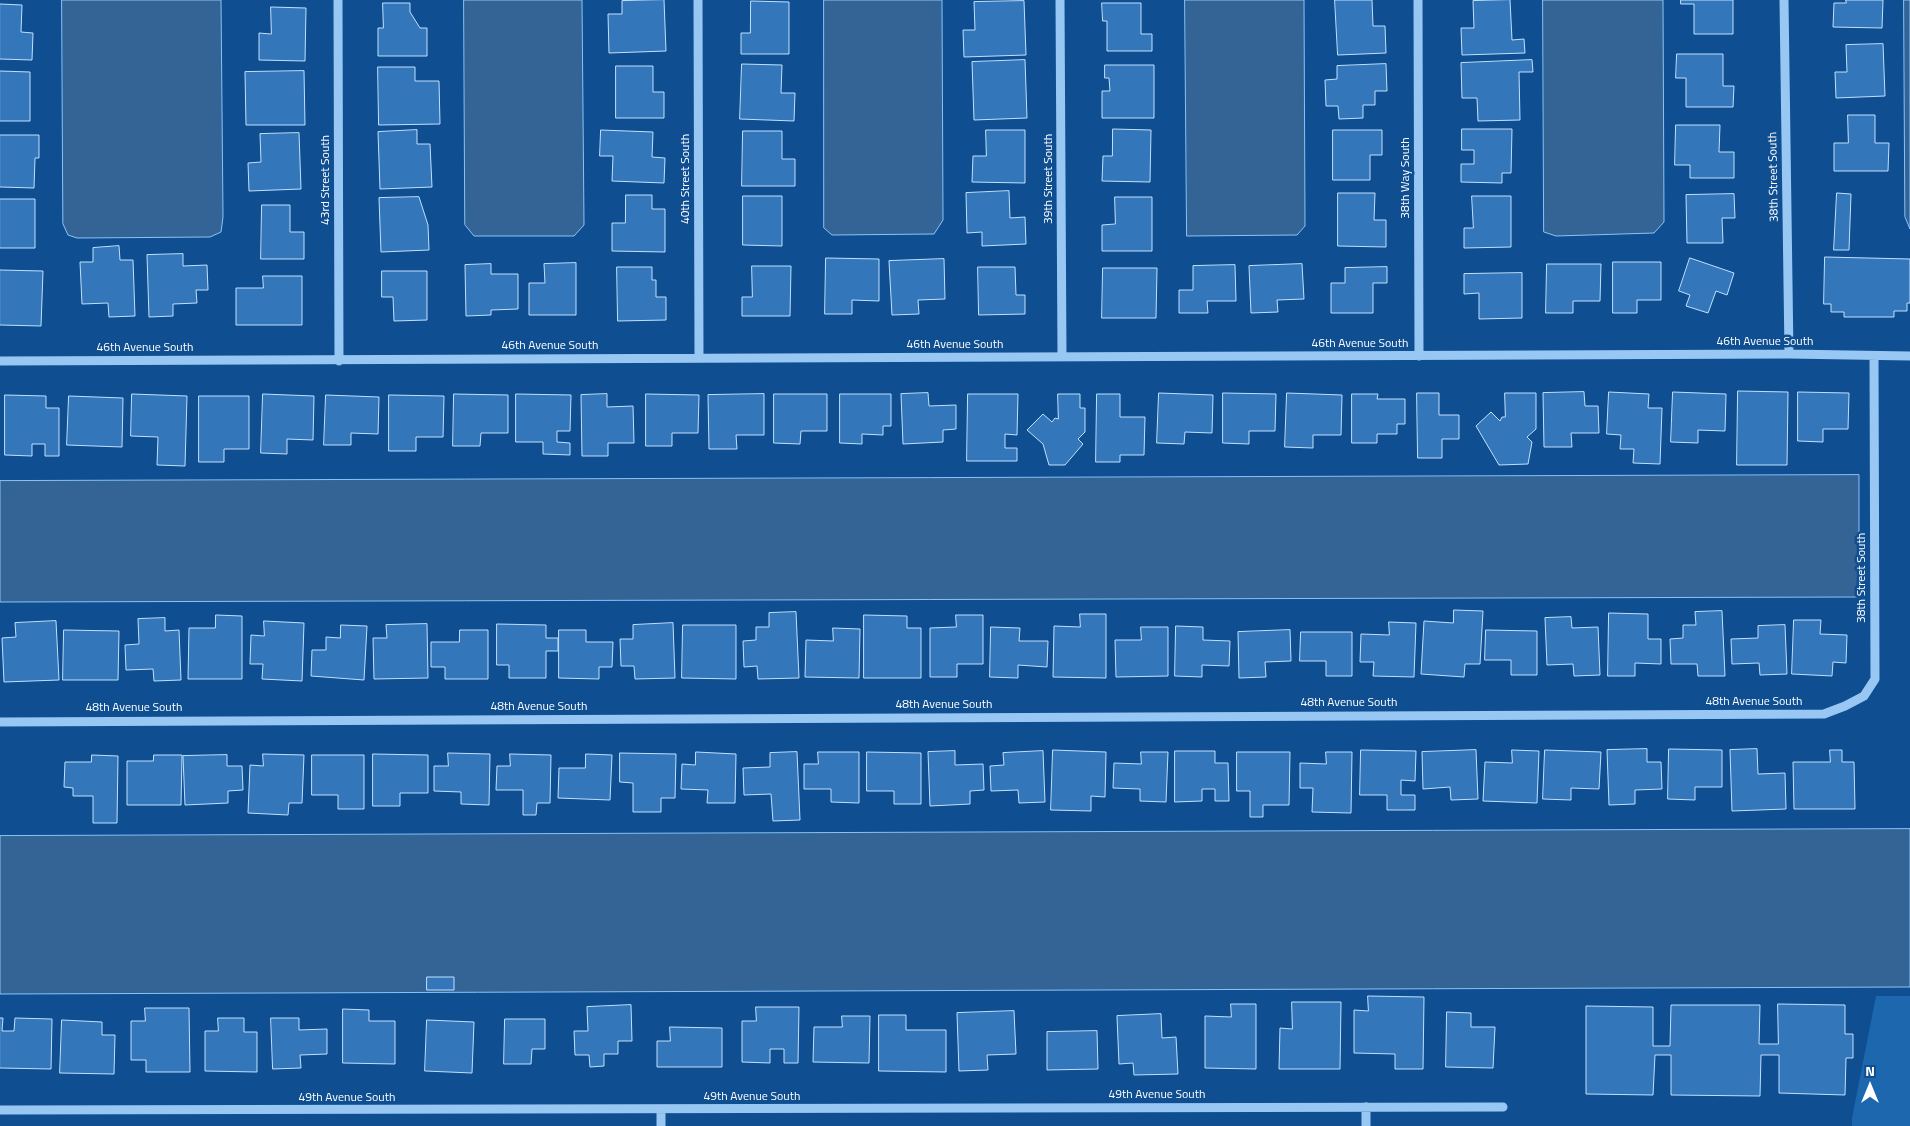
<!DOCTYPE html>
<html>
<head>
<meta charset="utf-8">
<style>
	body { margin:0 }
	#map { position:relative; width:1910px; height:1126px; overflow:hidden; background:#0f4f91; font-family:"Titillium Web",sans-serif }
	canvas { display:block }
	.north { position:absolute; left:1845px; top:1061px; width:50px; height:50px; -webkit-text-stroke:4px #0f4f91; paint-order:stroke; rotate:0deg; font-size:14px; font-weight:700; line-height:20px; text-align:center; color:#fff }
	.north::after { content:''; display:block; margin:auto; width:18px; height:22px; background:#fff; clip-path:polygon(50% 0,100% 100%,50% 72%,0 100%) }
</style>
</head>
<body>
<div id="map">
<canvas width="1910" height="1126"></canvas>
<div class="north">N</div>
</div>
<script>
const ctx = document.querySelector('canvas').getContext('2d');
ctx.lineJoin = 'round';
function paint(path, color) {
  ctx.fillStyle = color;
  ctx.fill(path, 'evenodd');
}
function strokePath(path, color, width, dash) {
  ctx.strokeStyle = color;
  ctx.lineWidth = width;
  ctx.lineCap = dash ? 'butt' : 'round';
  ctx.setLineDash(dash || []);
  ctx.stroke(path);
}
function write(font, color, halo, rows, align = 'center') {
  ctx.font = font + ' "Titillium Web",sans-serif';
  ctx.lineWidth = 5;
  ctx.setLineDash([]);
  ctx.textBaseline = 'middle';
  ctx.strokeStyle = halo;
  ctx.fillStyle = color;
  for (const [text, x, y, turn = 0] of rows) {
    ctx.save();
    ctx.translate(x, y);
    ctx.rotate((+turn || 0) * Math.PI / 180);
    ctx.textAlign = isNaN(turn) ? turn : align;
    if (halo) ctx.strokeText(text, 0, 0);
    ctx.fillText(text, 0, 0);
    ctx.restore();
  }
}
paint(new Path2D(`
	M1876 996H1910V1126H1852V1118Z`), '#1d67af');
const water = new Path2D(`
	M62 0H221L223 217 221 232 210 237 77 238 68 235 63 224Z
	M464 0H582L584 225 574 236H474L465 225Z
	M824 0H942L943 220 934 234 832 235 824 228Z
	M1185 0H1304L1305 226 1297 235 1187 236Z
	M1543 0H1663L1664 222 1654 233 1556 236 1544 232Z
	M1904 0H1910V229L1905 217Z
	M1859 475V597L0 602V481Z
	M1910 829V987L0 994V836Z`);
paint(water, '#346495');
strokePath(water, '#8ac3f8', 1);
const building = new Path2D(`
	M664 0 666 51 609 53 608 14H622V1Z
	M1335 0H1372L1373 26H1385L1386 53 1338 55Z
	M1510 0 1512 40 1524 39 1525 53 1462 55 1461 28H1474L1473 1Z
	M1681 0H1733V34H1694V4H1681Z
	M1846 0H1883L1882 28 1833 27 1834 3H1846Z
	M751 1 789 2V54H741V33H750Z
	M1024 1 1026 55 964 57 963 30H975L974 2Z
	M383 3H410V12L420 28H427V56H378V28H383Z
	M1102 3H1141V34H1152V51H1107V21H1103Z
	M0 4 22 5 21 32 33 33 32 60 0 59Z
	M271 7 306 8 305 61 259 60V33L271 34Z
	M1883 44 1885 96 1836 98 1835 72H1847L1846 45Z
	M1677 54H1723V86H1734L1733 107H1686V78H1676Z
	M1025 60 1027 118 974 120 972 62Z
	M1532 60 1533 72H1519L1520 120 1478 121 1477 98H1462L1461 63Z
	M742 64 782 65 781 93H795L794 121 740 119Z
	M1386 64 1387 91H1375V105H1363V118L1339 119 1338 106H1326L1325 80 1337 79V66Z
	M1105 65H1154V118H1102V91H1110L1109 78H1105Z
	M616 66H653V92H664V118H616Z
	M378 67H415V81H439L440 124 379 125Z
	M0 71 30 72V121H0Z
	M304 71 305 125H246L245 72Z
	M1848 115H1875V143H1889L1888 171H1834V143H1848Z
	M1676 125H1720L1719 152H1734V178H1690V165H1675Z
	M1113 129 1151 130 1150 182 1102 181 1103 156H1112Z
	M1462 129H1512L1511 173H1502V183L1461 182V164H1474V150H1462Z
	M417 130V144H430L432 187 380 189 378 132Z
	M601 130 653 132 652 157 665 158 664 183 612 181 613 156H600Z
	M986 130H1025V183L972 182 973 156H986Z
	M1333 130H1382V155H1370V180H1333Z
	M743 131H782V159H795V186H742Z
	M299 133 301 189 249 191 248 163 261 162 260 134Z
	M0 135H39V158H35L34 188 0 187Z
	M1009 191 1010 218 1025 217 1026 244 982 246V232L967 233 966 193Z
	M1338 193H1375L1374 220H1386V247L1338 246Z
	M1837 193 1851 194 1849 250H1834Z
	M1734 194 1735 218H1722L1723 243H1687L1686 195Z
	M626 195H652V209H665V252L612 251V223H625Z
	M743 196H782V246L743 245Z
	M1472 196H1511V247L1464 248V228H1473Z
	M419 197 428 225 429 250 381 252 379 198Z
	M1115 197H1152V251H1102V225L1115 224Z
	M0 199H35V248H0Z
	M262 205H290V232H304V259H261Z
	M119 246 120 260H133L135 316 109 317 108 303 82 304 80 262H93V248Z
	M183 254V266L207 265 208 290H196L197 303 173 304V316L149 317 147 255Z
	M1825 257 1910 259V303H1907V311H1894V317H1844V312H1831V304H1824Z
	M826 258 879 259V301L852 300V314H825Z
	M1690 258 1734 273 1727 295 1716 291 1708 313 1686 306 1690 295 1679 291Z
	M944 259 945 299 918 300 919 314 892 315 889 261Z
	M1613 262H1661V300H1637V313H1613Z
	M576 263V315H529V283H545L544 264Z
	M491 264V274H518V309L491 310V315L466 316 465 265Z
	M1302 264 1304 299 1277 300 1278 312 1251 313 1249 266Z
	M1547 264H1601L1600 301H1573V313H1546Z
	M1235 265 1236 301H1207L1208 313H1179V290H1193V266Z
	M752 266H791L790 316H742V297H752Z
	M617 267H652V280H656V297H666V320L618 321Z
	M978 267H1015L1016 295H1025V314L979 315Z
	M1387 267V283H1373V313H1331V283H1345V268Z
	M1103 268H1157L1156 318H1102Z
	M0 270 43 271 41 326 0 325Z
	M382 271H427V320L394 321 393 297H382Z
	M1522 273V318L1479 319V293L1464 294V274Z
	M263 276H302V325H236V288H263Z
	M1738 391 1788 392 1787 465H1737Z
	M1584 392 1585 406H1598L1599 433H1571L1572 447H1544L1543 393Z
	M1609 392 1649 394 1648 408H1662L1660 464 1633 463 1634 449H1620L1621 435 1607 434Z
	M1673 392 1726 394 1725 431 1698 430V443L1671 442Z
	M1798 392 1849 393 1848 429H1823V442L1798 441Z
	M928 393 929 406 956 405V429L943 430V442L903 444 901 394Z
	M1159 393 1213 395 1212 433 1185 432 1184 444 1157 443Z
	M1223 393 1276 394 1275 431H1249V444L1223 443Z
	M1287 393 1342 395 1341 435H1313V448L1285 447Z
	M1417 393H1439V415H1459V439H1442V458H1418Z
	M1505 393H1536V429L1527 437 1532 442 1528 464 1499 465 1476 426 1491 412 1500 421 1502 417H1505Z
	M132 394 187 396 185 466 157 465 158 437 131 436Z
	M263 394 314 396 313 440 287 439V454L261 453Z
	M454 394 508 395V433H481L480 446H453Z
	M516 394 571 395 570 431H557V442L570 443V455L543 454V442H516Z
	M607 394V407L633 406 634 443H608V456H582L581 395Z
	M646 394 699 395 698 433H672V446H646Z
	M764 394V435H736L737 449H709L708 395Z
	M774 394H827V431H801L800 444 774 443Z
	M840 394H891V426H883V435L862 434V444L840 443Z
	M968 394H1018L1017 435 1005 434V448H1017V461H967Z
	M1058 394H1080V408H1085V432L1078 439 1083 444 1065 465H1049L1043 444 1027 430 1043 414 1052 422 1055 418 1058 419Z
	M1097 394H1120V417H1145L1144 455H1120V462H1096Z
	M1352 394H1378L1377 399H1405V424H1397V434H1377V443H1352Z
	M5 395 46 396V408H59V456H45V444H32V456L5 455Z
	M326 395 379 397 378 434 351 433V445H324Z
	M389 395 444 396 443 437H416V451H389Z
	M69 396 123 398 122 447 67 445Z
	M199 396H249V449H224V462H199Z
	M1454 610 1483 611 1480 664H1465L1464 677 1421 674 1424 621 1453 623Z
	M1722 611 1725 676H1698L1697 664H1671L1670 639 1683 638V625H1696L1695 612Z
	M796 612 799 678 758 679 757 666 744 667 743 641 756 640V627H769V613Z
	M1609 613 1648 614V639H1661V664L1635 663V676H1608Z
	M1080 614H1106V678L1053 677 1054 626 1080 627Z
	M216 615 242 616V679H188L189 628H215Z
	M864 615 907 616V628H921V678H864Z
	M956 615H983V664H957V677H930V628L956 627Z
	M1571 617 1572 628 1598 627 1600 675 1574 676 1573 664 1547 665 1545 618Z
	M165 618V631L179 630 181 680 154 681 153 669 126 670 125 645 139 644 138 619Z
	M1794 620H1821L1820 634 1847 635 1846 663 1833 662 1832 676 1792 674Z
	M56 621 59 680 4 682 2 638 16 637 15 623Z
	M264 621 304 623 302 681 262 679 263 664H250L251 635 264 636Z
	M1389 622 1416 623 1414 677 1373 676 1374 662H1360L1361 634 1389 635Z
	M673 623 675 678 635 679 634 666H621L620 639H633V625Z
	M427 624 428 678 374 679 373 638H387L386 625Z
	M497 624 546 625V638H558V651H546V678H509V665H497Z
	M341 625 367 626 364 680 311 676 312 650H326V637L340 638Z
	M683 625H736V679L682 678Z
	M1785 625 1787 674 1760 675 1759 663 1732 664 1731 639 1758 638V626Z
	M1176 626 1203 627V640L1230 641 1229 666 1202 665V677L1175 676Z
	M991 627 1020 628 1019 641H1048L1047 667 1018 665V678L990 677Z
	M1141 627H1168V676L1116 677 1115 640H1141Z
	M833 628 860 629 859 678 805 677 806 640 833 641Z
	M64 630 119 631 118 680H63Z
	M460 630H488V679H445V667H431V642H459Z
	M559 630H586V642H613L612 667H599V679L559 678Z
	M1290 630 1291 661 1265 662 1266 677 1239 678 1238 632Z
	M1486 630 1537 631V675H1511V660H1485Z
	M1301 632H1352V676H1326V661H1300Z
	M1647 749V762H1661L1662 789 1635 790V804L1609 805 1607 750Z
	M1669 749 1722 750V787H1695V800L1668 799Z
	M1757 749 1758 774 1785 773 1786 809 1732 811 1730 750Z
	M1053 750 1106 752 1105 797 1091 796V811L1051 810Z
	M1361 750 1416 751 1415 781 1401 780V795H1415V810H1387V795H1360Z
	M1476 750 1478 799 1451 800 1450 787 1423 789 1422 752Z
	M1512 750 1539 751 1537 803 1483 801 1485 762 1512 763Z
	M1545 750 1601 752 1599 789 1571 788V800L1543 799Z
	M1830 750H1842V762H1854L1855 809H1794L1793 762H1830Z
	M955 751V765L983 764 984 790 970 791V804L930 806 928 752Z
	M1043 751 1045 802 1019 803 1018 790 991 791 990 766 1004 765 1003 753Z
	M1175 751H1215V763H1228L1229 801H1215V789H1202V801L1175 802Z
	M696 752 736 754 735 803H707L708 790 681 789 682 764 695 765Z
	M797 752 800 820 773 821 771 794 744 795 743 768 770 767V753Z
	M818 752H859V803L831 802V789H804V764H818Z
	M867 752 921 753V804H894V791H867Z
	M1141 752H1168L1166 802 1140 801V789L1113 788 1114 763 1141 764Z
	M1237 752H1290L1289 805H1263V817H1250V791H1237Z
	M1326 752H1352L1351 813 1312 812 1313 788H1300V763L1326 764Z
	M448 753 490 754 489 805 461 804V792L434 791V766H448Z
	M620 753 676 754 675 798H661V812H633V783L620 782Z
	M263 754 304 755 302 803H289L288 815 248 813 250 765 263 766Z
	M373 754 428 755V793H400V806H373Z
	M510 754 551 755 550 803H537L536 815H523V790H496L497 766H510Z
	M586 754 612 755 610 800 558 798 559 768H585Z
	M92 755 118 756 117 823H93V796H73V788L64 787 65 762H91Z
	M154 755H182L181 805H127V761H153Z
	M227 755V766H242L243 790 228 791V803L185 805 183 756Z
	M312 755H364V809H338V795H312Z
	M427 977H454V990H427Z
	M1368 996 1424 997 1423 1069H1395V1054L1354 1053V1010L1368 1011Z
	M1292 1002H1341L1340 1069H1279L1280 1028 1292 1029Z
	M1231 1004H1256V1069L1205 1068V1016L1231 1017Z
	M1778 1004 1845 1005V1034H1853V1058H1846L1845 1095 1779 1093V1055H1761L1760 1096 1671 1095V1055H1655L1653 1095 1586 1094V1006L1653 1007V1046H1670L1671 1005H1760L1759 1044H1778Z
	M631 1005 632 1041H618V1054H604V1066L590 1067 589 1055H575L574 1031H588L587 1007Z
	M756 1007H799L798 1063H784V1049H770V1063L742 1062V1021H756Z
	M145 1008H189L190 1072H146V1060H131V1021H145Z
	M343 1009 369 1010V1021H395V1064L343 1063Z
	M1014 1011 1016 1054 987 1055 988 1070 959 1071 957 1013Z
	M1447 1012 1471 1013V1027H1495L1493 1068 1446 1067Z
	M1161 1014 1162 1038 1176 1037 1178 1074 1134 1075 1133 1063 1119 1064 1117 1016Z
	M879 1015H906V1030H946V1072L879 1071Z
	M842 1016H870L869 1063 813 1062 814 1027H842Z
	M0 1018H3L2 1031H14L15 1018 52 1019 51 1069 0 1068Z
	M218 1018H244V1032H257V1072L205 1071V1031H218Z
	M271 1018H299V1030L327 1029V1054L300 1055 301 1068 273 1069Z
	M505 1019H545V1049H532L531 1064H504Z
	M62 1020 102 1022V1035H115L114 1074 60 1073Z
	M427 1020 474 1022 472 1073 425 1071Z
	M670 1027 722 1028V1067H657V1041H670Z
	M1097 1031 1098 1069 1047 1070V1032Z`);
paint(building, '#3376b9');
strokePath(building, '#c1e0fe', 1);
strokePath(new Path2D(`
	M338 0 339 361
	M698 0 699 358
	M1060 0 1062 357
	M1418 0 1419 356
	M1784 0 1789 354
	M0 361 1789 354 1910 356
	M0 722 1824 714 1845 706 1864 696 1875 679 1874 356
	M1366 1107V1126
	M0 1110 1503 1107
	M661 1110V1126`), '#99c7f4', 9);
write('12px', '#fff', '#0f4f91', [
	["38th Street South",1774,177,-91],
	["38th Way South",1406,178,-90],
	["40th Street South",686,179,-90],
	["39th Street South",1049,179,-90],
	["43rd Street South",326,180,-90],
	["46th Avenue South",1765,342],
	["46th Avenue South",1360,344],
	["46th Avenue South",955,345],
	["46th Avenue South",550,346],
	["46th Avenue South",145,348],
	["38th Street South",1862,578,-90],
	["48th Avenue South",1754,702],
	["48th Avenue South",1349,703],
	["48th Avenue South",944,705],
	["48th Avenue South",539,707],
	["48th Avenue South",134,708],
	["49th Avenue South",1157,1095],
	["49th Avenue South",752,1097],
	["49th Avenue South",347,1098]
]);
</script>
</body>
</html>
